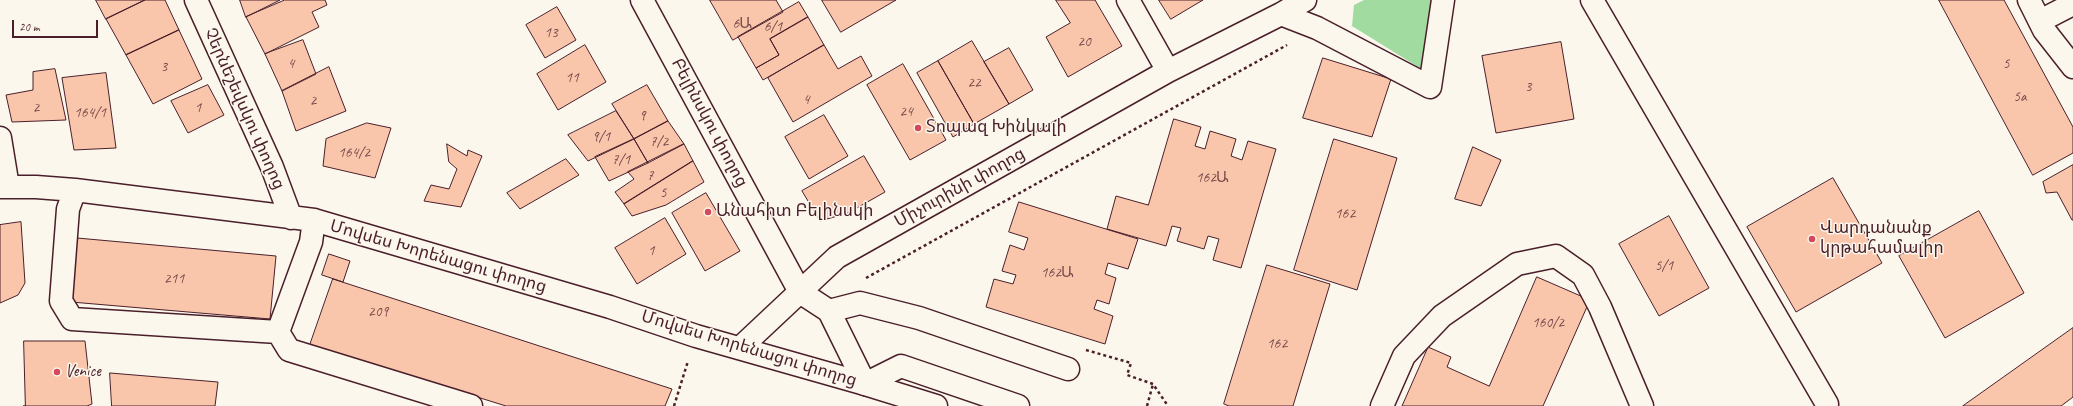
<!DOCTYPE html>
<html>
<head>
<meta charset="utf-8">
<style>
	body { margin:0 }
	#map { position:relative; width:2073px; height:406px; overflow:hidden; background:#fbf7ec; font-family:Caveat,sans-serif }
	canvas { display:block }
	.scale { position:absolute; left:12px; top:20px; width:86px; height:18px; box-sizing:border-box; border:2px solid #4a1f2b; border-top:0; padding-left:5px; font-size:12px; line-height:14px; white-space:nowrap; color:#4a1f2b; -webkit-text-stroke:3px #fbf7ec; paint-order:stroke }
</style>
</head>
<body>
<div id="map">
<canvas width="2073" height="406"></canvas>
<div class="scale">20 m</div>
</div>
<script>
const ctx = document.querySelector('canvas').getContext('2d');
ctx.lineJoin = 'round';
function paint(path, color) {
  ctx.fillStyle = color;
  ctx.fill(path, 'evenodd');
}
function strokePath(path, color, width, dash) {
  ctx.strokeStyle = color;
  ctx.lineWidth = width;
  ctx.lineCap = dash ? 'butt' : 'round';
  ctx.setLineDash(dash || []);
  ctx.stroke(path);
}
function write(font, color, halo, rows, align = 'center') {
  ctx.font = font + ' Caveat,"Noto Sans Armenian",sans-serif';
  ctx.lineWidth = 3;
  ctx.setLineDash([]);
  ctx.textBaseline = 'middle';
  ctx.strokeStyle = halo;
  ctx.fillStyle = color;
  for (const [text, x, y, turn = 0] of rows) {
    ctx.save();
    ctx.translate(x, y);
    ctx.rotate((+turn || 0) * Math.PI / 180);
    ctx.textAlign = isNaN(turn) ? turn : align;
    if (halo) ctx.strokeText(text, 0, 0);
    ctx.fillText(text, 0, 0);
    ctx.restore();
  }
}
paint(new Path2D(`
	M1364 0H1431L1423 70 1352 26 1354 5Z`), '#a1dba0');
const building = new Path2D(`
	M96 0H145L106 19Z
	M145 0H165L179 30 126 55 106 19Z
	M240 0H280L246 17Z
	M285 0H325L327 5 312 12 319 27 265 54 246 17Z
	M710 0H776L783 12 733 40Z
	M822 0H896L841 32Z
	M1056 0H1095L1122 46 1068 77 1046 37 1070 23Z
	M1159 0H1203L1171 19Z
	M1939 0H2004L2073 127V153L2033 175Z
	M799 2 808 17 770 39 779 55 756 68 738 37Z
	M557 7 576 40 545 58 526 25Z
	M808 17 824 45 763 80 756 68 779 55 770 39Z
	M179 30 202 79 153 104 126 55Z
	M303 40 316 74 282 91 265 54Z
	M972 41 1009 104 974 124 938 61Z
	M1561 42 1574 119 1496 133 1482 56Z
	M585 45 606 82 558 110 537 74Z
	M824 45 838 69 861 56 872 76 793 122 768 78Z
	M1009 48 1033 90 1009 104 984 62Z
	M1323 58 1391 79 1372 137 1303 118Z
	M938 61 974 124 953 137 917 73Z
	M903 64 946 140 910 160 867 85Z
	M329 67 346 111 296 131 282 91Z
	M55 69 66 120 12 122 6 95 33 90V72Z
	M106 73 116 148 74 150 62 78Z
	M208 85 224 115 188 133 171 101Z
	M647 85 668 121 634 139 612 104Z
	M616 111 634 139 588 161 568 135Z
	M824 115 848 156 809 179 785 137Z
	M1174 119 1201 127 1195 146 1205 149 1210 131 1236 139 1231 156 1242 160 1248 141 1276 149 1241 268 1213 260 1219 239 1208 236 1204 249 1177 241 1181 228 1172 226 1166 246 1107 229 1116 196 1148 205Z
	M668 121 684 144 648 163 634 139Z
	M367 123 391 128 375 178 323 166 326 139Z
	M634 139 648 163 609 181 595 157Z
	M1334 139 1397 158 1357 290 1294 270Z
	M447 144 467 156 468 150 482 156 461 207 424 201 431 185 449 189 457 169 449 162Z
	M684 144 693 161 624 204 615 192 634 179 628 172Z
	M1473 147 1501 160 1481 206 1455 199Z
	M864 156 885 192 848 213 820 221 802 191Z
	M566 159 579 175 520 209 507 193Z
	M693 161 704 182 666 205 632 216 624 204Z
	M2073 165V220H2072L2057 192 2046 193 2043 182Z
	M1833 178 1882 263 1796 312 1747 227Z
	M706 193 740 251 705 271 672 213Z
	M1019 202 1138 239 1128 269 1108 263 1105 274 1116 278 1109 304 1097 300 1094 309 1113 316 1105 344 986 307 994 279 1013 284 1016 275 1002 271 1010 245 1024 250 1028 238 1009 232Z
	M1979 211 2024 293 1945 338 1899 256Z
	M1669 216 1709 288 1659 316 1619 244Z
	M665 218 686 254 637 284 615 248Z
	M21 222 25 283 18 295 0 303V225Z
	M77 238 276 256 270 319 71 302Z
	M329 254 350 261 343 282 322 275Z
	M1267 265 1330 284 1293 406H1229L1224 404Z
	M1537 277 1590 300 1543 406H1402L1428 347 1451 357 1447 367 1489 386Z
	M333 279 672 389 665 406H506L310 345Z
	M2073 328V397L2061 406H1963Z
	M24 341H85L92 404 87 406H23H25Z
	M110 373 218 382 215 406H112Z`);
paint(building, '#fac6ab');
strokePath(building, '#4a1f2b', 1);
const minor = new Path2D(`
	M196 0 272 167 291 218
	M1128 0 1168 71
	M1592 0 1827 404
	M2029 0 2044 30 2073 67
	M1281 14 1317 28 1430 87 1443 0
	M2040 21 2073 4
	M0 138 8 187
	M0 187H36L75 190 314 220 610 307 696 336 865 384
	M75 190 68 209 61 301 72 319 278 332
	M314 220 311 242 278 332 289 350 471 406
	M829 311 860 303 919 318 1068 369
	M740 348 837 257 1168 71 1281 14 1305 0
	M1382 406 1404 356 1442 316 1517 264 1556 256 1583 275 1600 307 1642 406`);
const major = new Path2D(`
	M642 0 800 292 829 311 865 384
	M865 384 901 366 1018 406
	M865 384 936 406`);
strokePath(minor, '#4a1f2b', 25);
strokePath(major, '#4a1f2b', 25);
strokePath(new Path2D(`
	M866 278 1287 45
	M1086 350 1131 363 1127 375 1153 384 1168 406
	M674 406 688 361
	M1147 406 1153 384`), '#4a1f2b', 2.5, [3, 3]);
strokePath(minor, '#fbf7ec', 22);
strokePath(major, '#fbf7ec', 22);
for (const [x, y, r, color] of [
	[918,128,4,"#d1495b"],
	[708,212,4,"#d1495b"],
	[1812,239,4,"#d1495b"],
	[57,372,4,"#d1495b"]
]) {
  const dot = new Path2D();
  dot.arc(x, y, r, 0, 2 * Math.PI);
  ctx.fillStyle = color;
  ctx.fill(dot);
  strokePath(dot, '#fbf7ec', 1.5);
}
write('15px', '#76494b', null, [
	["6Ա",742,24],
	["6/1",773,27],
	["13",551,33],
	["20",1084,42],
	["4",291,64],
	["5",2006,64],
	["3",164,67],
	["11",572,78],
	["22",974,83],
	["3",1528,87],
	["5a",2020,97],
	["4",806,100],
	["2",313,101],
	["2",36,108],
	["1",198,108],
	["24",906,112],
	["164/1",90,113],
	["9",642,116],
	["9/1",601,137],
	["7/2",659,142],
	["164/2",354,153],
	["7/1",621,160],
	["7",650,176],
	["162Ա",1212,178],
	["5",663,193],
	["162",1345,214],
	["1",651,251],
	["5/1",1664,266],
	["162Ա",1057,273],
	["211",174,279],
	["209",378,312],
	["160/2",1548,323],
	["162",1277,344]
]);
write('17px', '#4a1f2b', '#fbf7ec', [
	["Չերնեշեվսկու փողոց",244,109,66],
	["Բելինսկու փողոց",709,123,62],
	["Միչուրինի փողոց",960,188,-29],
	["Մովսես Խորենացու փողոց",438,257,16],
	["Մովսես Խորենացու փողոց",749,349,17]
]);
write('17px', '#4a1f2b', '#fbf7ec', [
	["Տոպազ Խինկալի",926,128],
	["Անահիտ Բելինսկի",716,212],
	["Վարդանանք",1820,229],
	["կրթահամալիր",1820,249],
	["Venice",65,372]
], 'left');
</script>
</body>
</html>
